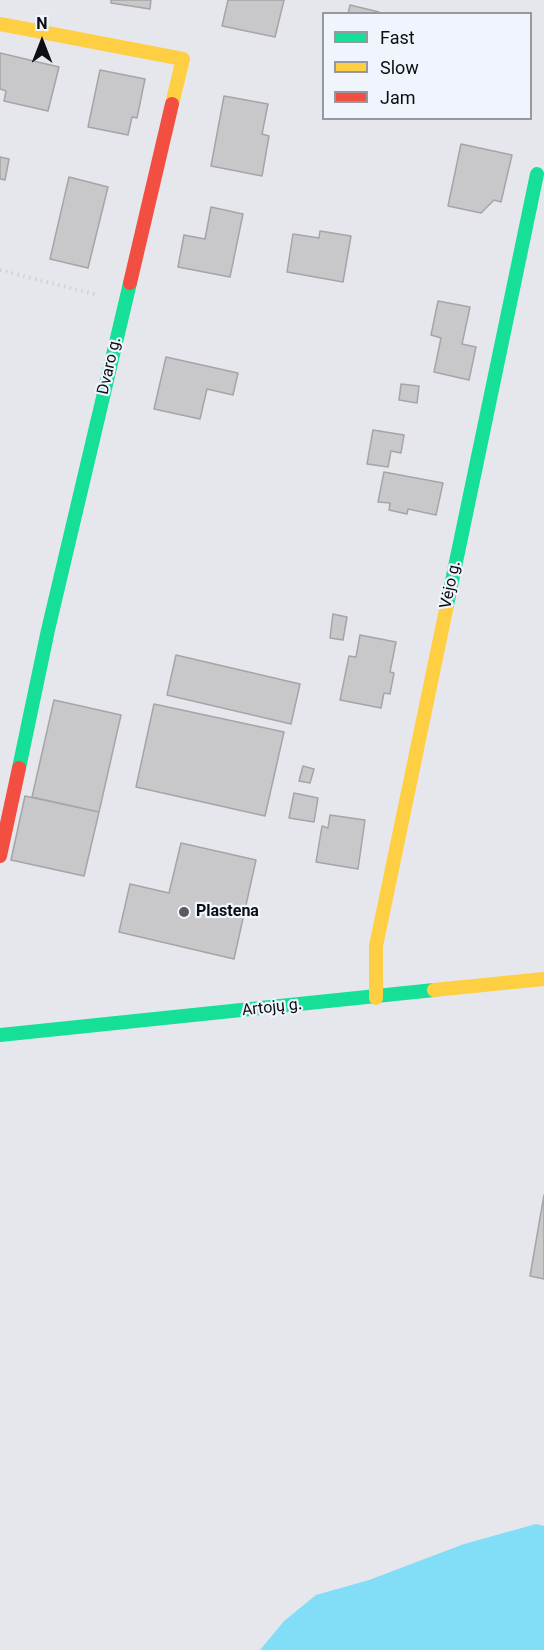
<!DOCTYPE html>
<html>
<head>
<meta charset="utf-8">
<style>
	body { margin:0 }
	#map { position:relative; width:544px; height:1650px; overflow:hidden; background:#e6e7ec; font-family:Roboto,sans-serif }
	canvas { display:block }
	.legend { position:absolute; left:322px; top:12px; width:210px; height:108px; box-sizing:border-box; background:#eff4fd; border:2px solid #95989f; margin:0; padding:8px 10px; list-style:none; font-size:18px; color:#0d0e11 }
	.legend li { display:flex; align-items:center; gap:12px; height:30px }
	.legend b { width:30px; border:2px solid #95989f }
	.north { position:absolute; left:12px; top:12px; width:60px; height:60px; -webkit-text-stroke:4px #eff4fd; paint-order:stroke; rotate:0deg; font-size:16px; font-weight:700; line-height:24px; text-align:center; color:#0d0e11 }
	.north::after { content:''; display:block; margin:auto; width:21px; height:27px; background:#0d0e11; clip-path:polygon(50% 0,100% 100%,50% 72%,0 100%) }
</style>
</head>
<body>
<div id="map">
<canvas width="544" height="1650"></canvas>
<ul class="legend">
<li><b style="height:8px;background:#16e098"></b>Fast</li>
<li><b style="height:8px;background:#ffcf43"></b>Slow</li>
<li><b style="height:8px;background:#f24e42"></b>Jam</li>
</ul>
<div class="north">N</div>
</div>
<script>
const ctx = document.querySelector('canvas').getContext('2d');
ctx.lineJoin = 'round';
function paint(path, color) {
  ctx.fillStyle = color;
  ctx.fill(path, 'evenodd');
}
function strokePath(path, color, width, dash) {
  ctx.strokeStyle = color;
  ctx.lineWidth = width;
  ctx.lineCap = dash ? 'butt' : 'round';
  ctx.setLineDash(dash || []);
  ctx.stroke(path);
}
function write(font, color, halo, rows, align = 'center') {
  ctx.font = font + ' Roboto,sans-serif';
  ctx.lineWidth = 4.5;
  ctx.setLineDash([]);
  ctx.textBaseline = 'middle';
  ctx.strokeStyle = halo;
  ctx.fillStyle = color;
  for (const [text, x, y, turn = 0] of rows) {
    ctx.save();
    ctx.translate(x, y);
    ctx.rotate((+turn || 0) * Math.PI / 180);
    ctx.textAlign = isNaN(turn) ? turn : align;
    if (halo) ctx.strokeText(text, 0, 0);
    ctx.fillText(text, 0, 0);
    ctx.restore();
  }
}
paint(new Path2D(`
	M536 1524 544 1526V1650H260L284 1621 316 1595 369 1580 464 1544Z`), '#81def6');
const building = new Path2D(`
	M111 0H151L150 9 111 3Z
	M228 0H284L275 37 222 26Z
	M350 5 379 12V14H348Z
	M0 53 59 67 48 111 4 101 6 91 0 89Z
	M100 70 145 79 137 118 132 117 128 135 88 127Z
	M224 96 268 104 262 134 269 136 262 176 211 166Z
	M461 144 512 155 501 202 494 200 481 213 448 206Z
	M0 157 9 159 5 180 0 179Z
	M69 177 108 187 88 268 50 259Z
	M211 207 243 214 230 277 178 267 184 235 205 239Z
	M320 231 351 236 343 282 287 272 293 234 319 238Z
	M438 301 470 307 462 344 476 347 469 380 434 372 441 338 431 335Z
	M166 357 238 373 233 395 207 389 200 419 154 409Z
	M401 384 419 386 417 403 399 400Z
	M373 430 404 435 401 453 391 451 388 467 367 464Z
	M384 472 443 483 436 515 408 509 407 514 389 510 390 503 378 502Z
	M333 614 347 617 343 640 330 638Z
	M360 635 396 642 390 672 394 673 390 694 384 693 381 708 340 700 349 656 356 657Z
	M176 655 300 684 291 724 167 695Z
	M54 700 121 715 99 812 32 797Z
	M154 704 284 732 265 816 136 787Z
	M303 766 314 769 310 783 299 781Z
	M294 793 318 798 314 822 289 818Z
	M25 796 99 812 84 876 11 860Z
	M330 815 365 820 358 869 316 862 322 826 328 828Z
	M181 843 256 860 234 959 119 932 130 884 169 893Z
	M544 1195V1279L530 1276Z`);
paint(building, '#c8c7c9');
strokePath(building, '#a6a4a7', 1.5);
strokePath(new Path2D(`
	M0 270 98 295`), '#d1d1d2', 4, [1.5, 4.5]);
strokePath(new Path2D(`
	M447 605 537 174
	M19 768 48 630 130 283
	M0 1035 434 990`), '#16e098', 14);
strokePath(new Path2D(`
	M0 24 183 59 172 104
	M434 990 544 979
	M376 998V946L447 605`), '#ffcf43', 14);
strokePath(new Path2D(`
	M130 283 172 104
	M0 856 19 768`), '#f24e42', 14);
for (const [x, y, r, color] of [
	[184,912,6,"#595a5e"]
]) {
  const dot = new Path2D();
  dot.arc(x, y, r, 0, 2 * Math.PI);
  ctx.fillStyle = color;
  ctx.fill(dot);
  strokePath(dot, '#eff4fd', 2);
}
write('16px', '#0d0e11', '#eff4fd', [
	["Dvaro g.",110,366,-77],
	["Vėjo g.",451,585,-78],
	["Artojų g.",272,1008,-6]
]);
write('bold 16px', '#0d0e11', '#eff4fd', [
	["Plastena",196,912]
], 'left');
</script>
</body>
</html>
